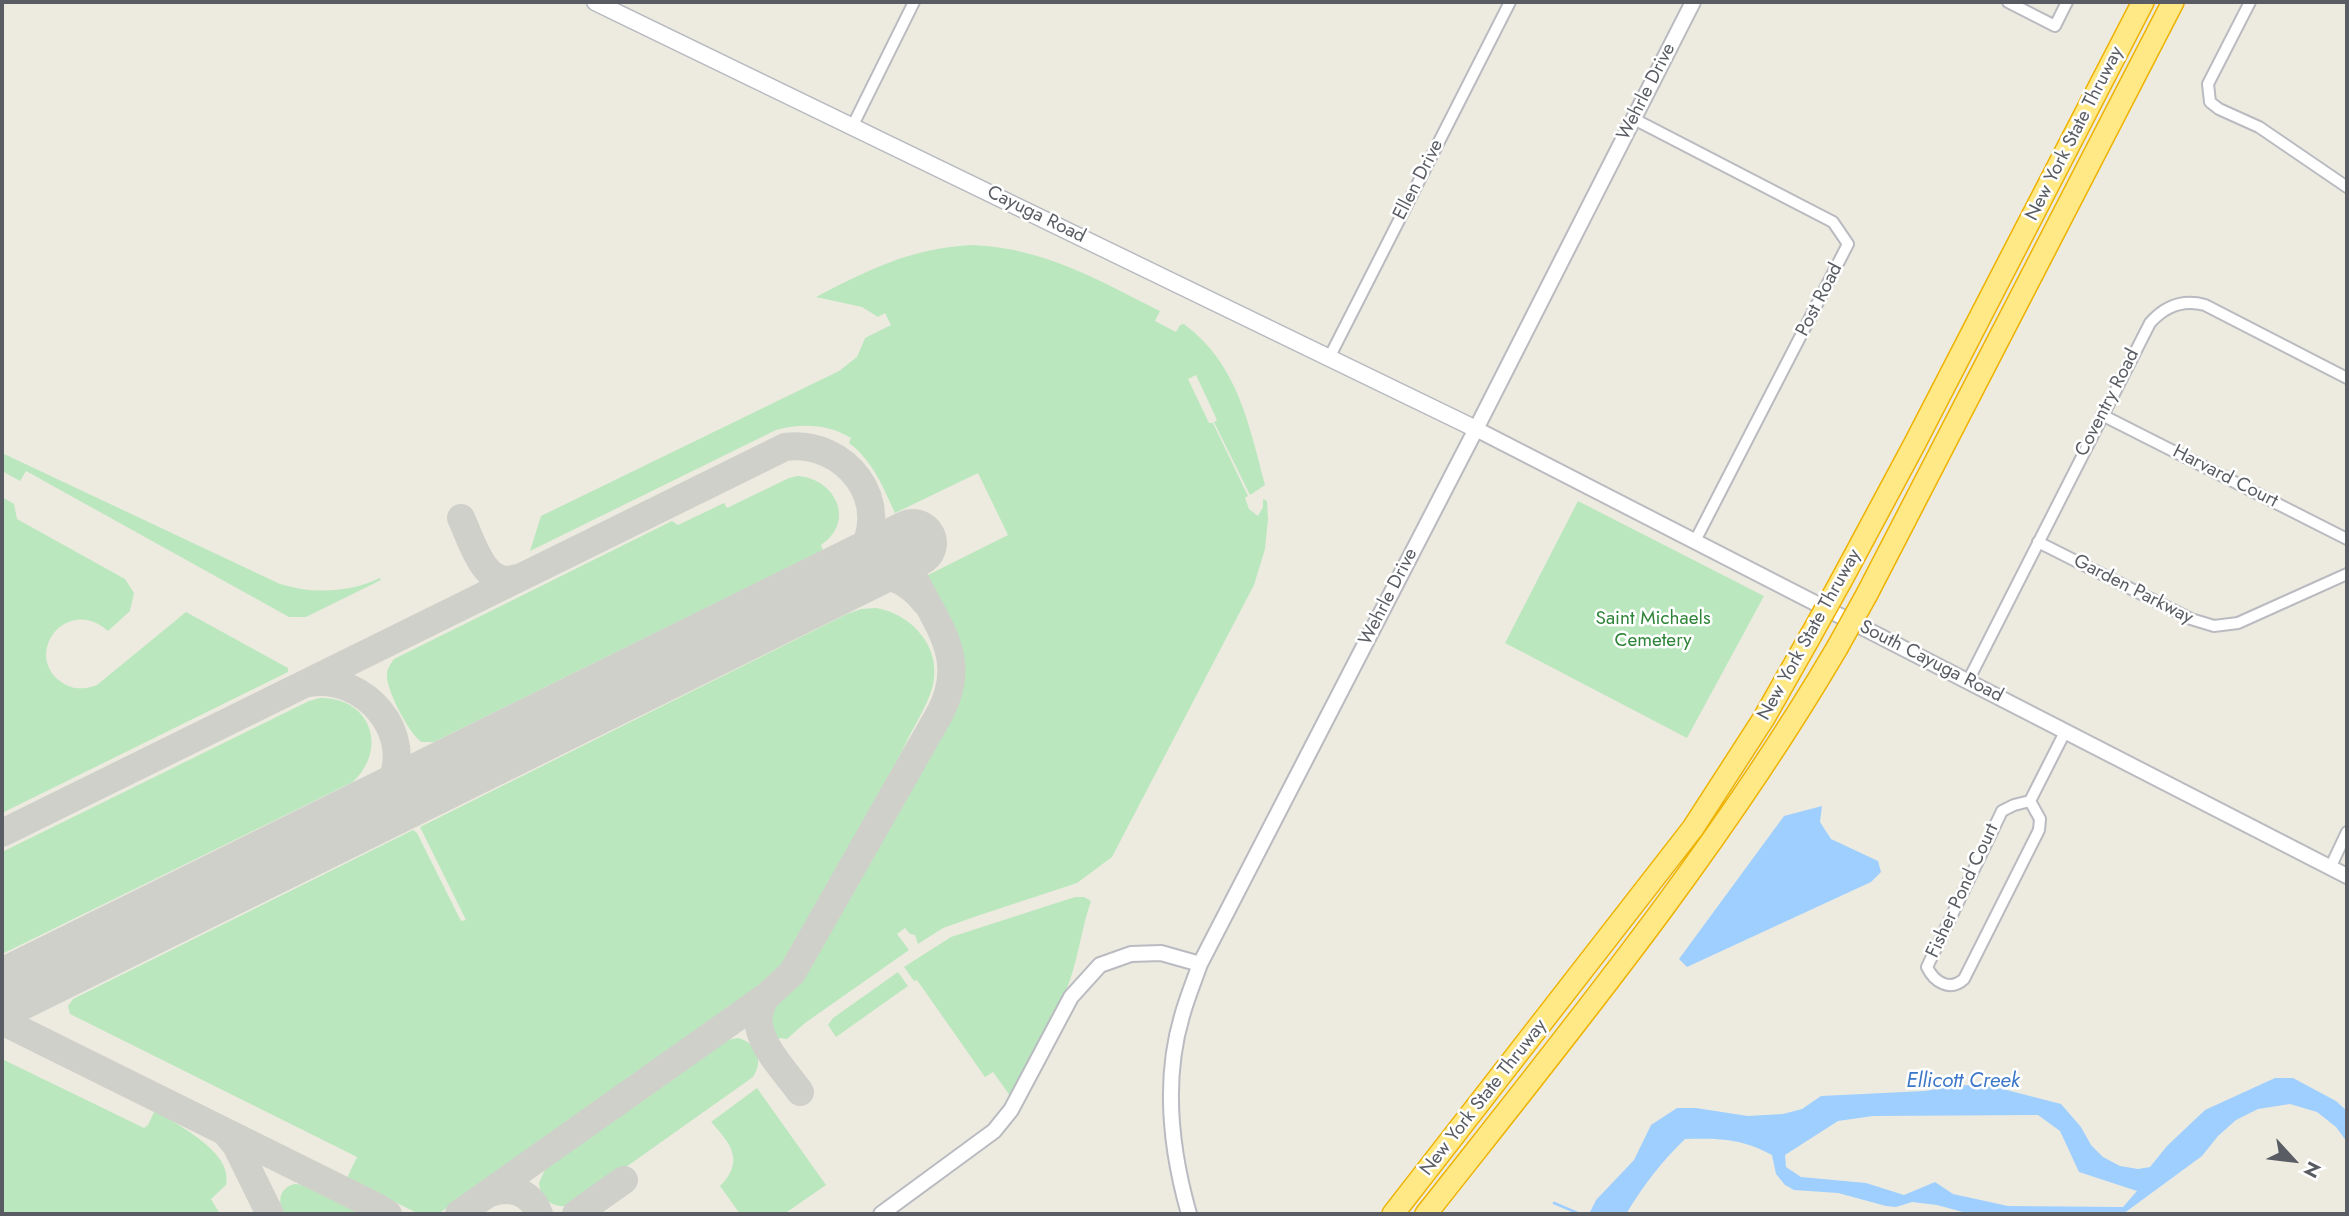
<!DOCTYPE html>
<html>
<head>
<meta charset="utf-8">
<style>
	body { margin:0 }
	#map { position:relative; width:2349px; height:1216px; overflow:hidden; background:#edebe0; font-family:Jost,sans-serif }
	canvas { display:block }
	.frame { position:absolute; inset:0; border:4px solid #595d63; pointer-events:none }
	.north { position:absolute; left:2258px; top:1125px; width:70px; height:70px; -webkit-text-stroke:5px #fff; paint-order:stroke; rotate:117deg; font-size:19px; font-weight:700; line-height:28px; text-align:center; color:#595d63 }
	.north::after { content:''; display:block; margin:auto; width:24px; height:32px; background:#595d63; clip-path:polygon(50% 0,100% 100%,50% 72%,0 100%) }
</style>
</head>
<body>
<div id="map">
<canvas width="2349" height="1216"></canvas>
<div class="frame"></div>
<div class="north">N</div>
</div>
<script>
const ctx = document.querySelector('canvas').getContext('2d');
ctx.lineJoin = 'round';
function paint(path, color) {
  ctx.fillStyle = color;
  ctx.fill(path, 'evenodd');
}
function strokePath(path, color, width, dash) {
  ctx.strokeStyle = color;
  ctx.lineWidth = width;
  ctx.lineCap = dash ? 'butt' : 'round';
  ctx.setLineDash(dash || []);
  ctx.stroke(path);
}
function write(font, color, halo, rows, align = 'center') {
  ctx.font = font + ' Jost,sans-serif';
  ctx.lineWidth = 5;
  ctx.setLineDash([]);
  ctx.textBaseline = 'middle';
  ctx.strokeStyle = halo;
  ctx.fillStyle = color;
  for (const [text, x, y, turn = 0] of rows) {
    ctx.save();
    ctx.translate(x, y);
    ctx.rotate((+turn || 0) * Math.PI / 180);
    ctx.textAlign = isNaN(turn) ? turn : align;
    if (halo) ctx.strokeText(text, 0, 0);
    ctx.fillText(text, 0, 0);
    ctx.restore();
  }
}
paint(new Path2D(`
	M973 245C1044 248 1098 280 1160 311L1155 321 1176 332 1180 325 1184 324C1238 364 1249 425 1265 485L1250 495 1214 422 1217 420 1196 375 1188 379 1209 423H1213L1248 496 1245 498 1249 509 1258 516 1263 507V499L1267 501 1268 520 1265 549 1254 585 1112 857 1077 883 974 917 943 928 918 944 915 935 910 934 905 928 897 934 909 950 805 1023 787 1039 780 1038 778 1040C756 1022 773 1009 788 995 796 987 802 978 809 968L956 708C976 654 949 623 926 576L1008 535 978 473 895 513C883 487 873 461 849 443L851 438C828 424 802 423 776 430L530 551 541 516 839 371 857 357 865 338 891 325 885 313 878 317 862 307 816 297C870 269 911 248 973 245Z
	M2 453 280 584C312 594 349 593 380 578L381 580 306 617H289L26 471 20 481 2 471Z
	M798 476C836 479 856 522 821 545L823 550 434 742H422C410 736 385 688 387 674 387 668 391 664 394 659L672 521 678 525 724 503 727 508 789 478Z
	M2 497 14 504 17 519 125 579 134 593 130 611 108 631C68 595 23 652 60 681 71 690 84 690 97 685L186 612 288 668V672L2 813Z
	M1578 501 1764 596 1687 738 1505 643Z
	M876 608C908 613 938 642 934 678 932 699 916 722 907 741 871 815 828 894 784 964L768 982 438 1214H419L347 1178 357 1157 70 1014 68 1006 73 999 413 830 417 833 461 921 466 920 420 827 847 614 861 609Z
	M320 698C370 697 389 748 353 782L2 954V852L309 701Z
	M1075 897H1084L1091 901C1082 926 1079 954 1070 980 1055 1021 1031 1059 1011 1097L993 1072 985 1077 917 980 914 981 904 967 951 937Z
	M898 972 908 986 836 1037 828 1025 833 1018Z
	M738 1038C757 1043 764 1061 753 1077L571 1206C554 1208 541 1201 539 1183L546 1167 727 1040Z
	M2 1059 144 1128 148 1125 155 1110C178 1126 234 1152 226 1185L211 1199 220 1214H2Z
	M757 1088 826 1185 784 1214H740L720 1186C745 1161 731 1144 711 1122Z
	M295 1184 308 1185 366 1214H283C278 1200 279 1188 295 1184Z`), '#bbe7be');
paint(new Path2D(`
	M1822 806 1820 822 1831 839 1878 861 1881 872 1871 882 1687 967 1679 959 1784 816Z
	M2275 1078H2293L2336 1101 2347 1111V1142L2336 1127 2317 1112 2290 1104 2258 1109 2236 1120 2218 1136 2202 1156 2123 1214H1970L1937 1205 1912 1202 1896 1207 1886 1206 1838 1193 1794 1190 1785 1185 1776 1174 1772 1155C1743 1139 1719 1138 1685 1139 1662 1161 1643 1186 1626 1214H1589L1596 1200 1634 1160 1651 1125 1677 1108H1696L1748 1116 1783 1114 1802 1109 1821 1096 1924 1091 1964 1085 1995 1087 2061 1104 2081 1127 2091 1145 2103 1157 2120 1166 2138 1169 2150 1167 2167 1146 2205 1110ZM2038 1115 2060 1131 2079 1172 2137 1191 2123 1207 2008 1206 1953 1194 1935 1182 1904 1195 1866 1183 1801 1177 1786 1167 1785 1155 1838 1121 1873 1116Z`), '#9fcfff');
strokePath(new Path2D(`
	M1554 1203 1580 1214`), '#9fcfff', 2.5);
strokePath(new Path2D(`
	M461 518C472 541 484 590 517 578
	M837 583C871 568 901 572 925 602
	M309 683C365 673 418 736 388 788 378 805 363 814 347 823
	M2 833 785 447C846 439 895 503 859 557 848 574 829 583 811 593
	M767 996C741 1029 781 1065 800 1092
	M2 1021 377 1207 388 1214
	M225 1132 236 1145 270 1214
	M490 1193C511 1186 531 1192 539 1214
	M459 1214 767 996 792 973 940 713C968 660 939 628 915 580
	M576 1214 624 1180`), '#d0d0cb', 28);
strokePath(new Path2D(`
	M2 994 913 543`), '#d0d0cb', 68);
const minor = new Path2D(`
	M2008 2 2055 26 2067 2
	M2250 2 2208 84 2210 102 2219 109 2259 127 2347 187
	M1634 119 1833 222 1848 244 1695 541
	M853 125 914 2
	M1329 358 1510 2
	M2102 415 2347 539
	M2038 542 2191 619 2214 626 2238 623 2347 574
	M1968 681 2150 323C2165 306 2183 299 2205 305L2347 378
	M2030 801 2040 819 2039 830 1964 979C1950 992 1934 982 1927 967L2002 811 2014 805 2030 801 2065 732
	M2330 868 2347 832`);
const tertiary = new Path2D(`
	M1476 429 2347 876
	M881 1214 994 1131 1011 1110 1071 997 1100 965 1131 954 1161 953 1200 964
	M1189 1214C1171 1151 1163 1080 1182 1016 1187 998 1194 981 1200 964L1476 429 1693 2`);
const secondary = new Path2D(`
	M595 2 1476 429`);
const motorway = new Path2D(`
	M1841 581 1914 445 2143 2
	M1867 594 2173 2
	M1393 1214 1693 828 1764 718 1811 635
	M1426 1214C1570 1031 1719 849 1837 648`);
strokePath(minor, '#b9bbc1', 14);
strokePath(tertiary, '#b9bbc1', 18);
strokePath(secondary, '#b6bac0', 19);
strokePath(motorway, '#eeb200', 24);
strokePath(minor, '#fff', 10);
strokePath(tertiary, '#fff', 14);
strokePath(secondary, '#fff', 16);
strokePath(motorway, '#ffe886', 21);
const motorwayBridge = new Path2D(`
	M1811 635 1841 581
	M1837 648 1867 594`);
strokePath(motorwayBridge, '#eeb200', 24, []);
strokePath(motorwayBridge, '#ffe886', 21);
write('19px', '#595d63', '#fff', [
	["Wehrle Drive",1647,92,-63],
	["New York State Thruway",2075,134,-63],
	["Ellen Drive",1419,180,-63],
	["Cayuga Road",1036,215,26],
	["Post Road",1820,300,-63],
	["Coventry Road",2108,403,-63],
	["Harvard Court",2225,477,27],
	["Garden Parkway",2133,590,27],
	["Wehrle Drive",1389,597,-63],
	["New York State Thruway",1810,635,-61],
	["South Cayuga Road",1931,662,27],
	["Fisher Pond Court",1963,891,-65],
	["New York State Thruway",1484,1098,-52]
]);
write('19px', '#2f8439', '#fff', [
	["Saint Michaels",1653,619],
	["Cemetery",1653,641]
]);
write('italic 21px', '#3c77c8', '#fff', [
	["Ellicott Creek",1963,1082]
]);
</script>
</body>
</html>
